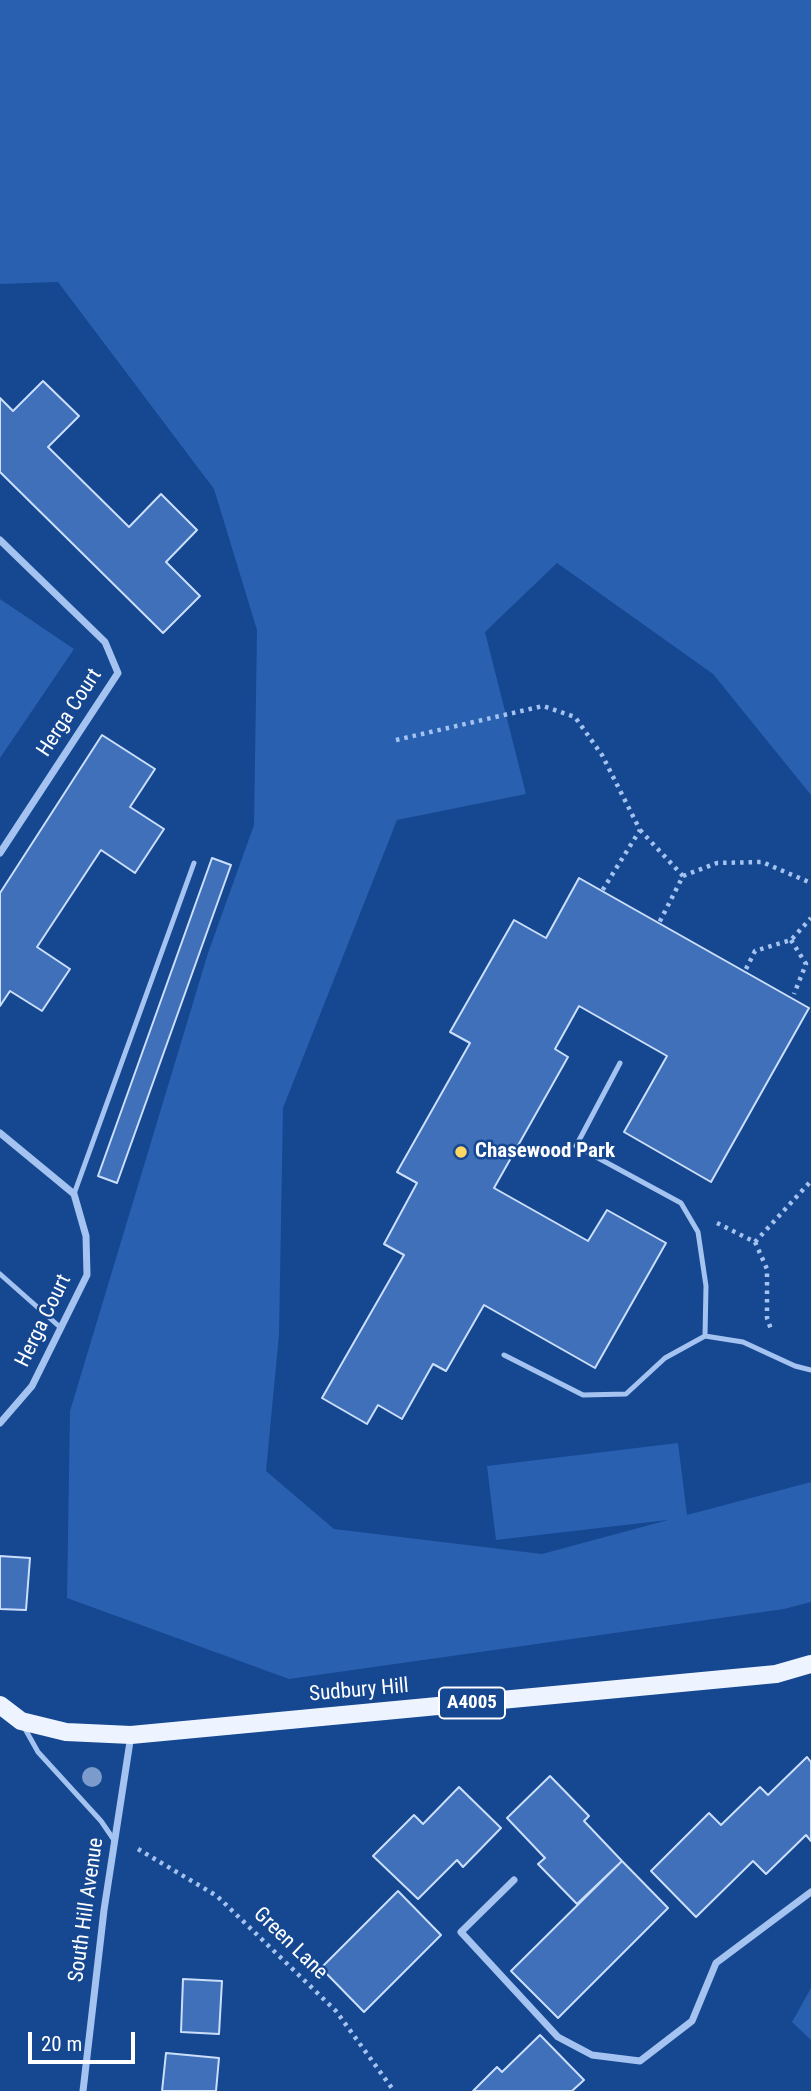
<!DOCTYPE html>
<html>
<head>
<meta charset="utf-8">
<style>
	body { margin:0 }
	#map { position:relative; width:811px; height:2091px; overflow:hidden; background:#164791; font-family:"Roboto Condensed",sans-serif }
	canvas { display:block }
	.scale { position:absolute; left:28px; top:2032px; width:107px; height:32px; box-sizing:border-box; border:4px solid #fff; border-top:0; padding-left:9px; font-size:21px; line-height:24px; white-space:nowrap; color:#fff; -webkit-text-stroke:5px #164791; paint-order:stroke }
</style>
</head>
<body>
<div id="map">
<canvas width="811" height="2091"></canvas>
<div class="scale">20 m</div>
</div>
<script>
const ctx = document.querySelector('canvas').getContext('2d');
ctx.lineJoin = 'round';
function paint(path, color) {
  ctx.fillStyle = color;
  ctx.fill(path, 'evenodd');
}
function strokePath(path, color, width, dash) {
  ctx.strokeStyle = color;
  ctx.lineWidth = width;
  ctx.lineCap = dash ? 'butt' : 'round';
  ctx.setLineDash(dash || []);
  ctx.stroke(path);
}
function write(font, color, halo, rows, align = 'center') {
  ctx.font = font + ' "Roboto Condensed",sans-serif';
  ctx.lineWidth = 5;
  ctx.setLineDash([]);
  ctx.textBaseline = 'middle';
  ctx.strokeStyle = halo;
  ctx.fillStyle = color;
  for (const [text, x, y, turn = 0] of rows) {
    ctx.save();
    ctx.translate(x, y);
    ctx.rotate((+turn || 0) * Math.PI / 180);
    ctx.textAlign = isNaN(turn) ? turn : align;
    if (halo) ctx.strokeText(text, 0, 0);
    ctx.fillText(text, 0, 0);
    ctx.restore();
  }
}
paint(new Path2D(`
	M0 0H811V795L713 674 557 563 485 632 526 794 397 820 283 1108 279 1335 266 1471 334 1529 542 1554 668 1520 496 1540 487 1466 678 1443 687 1515 811 1482V1602L784 1609 289 1679 67 1598 70 1411 208 953 254 825 257 630 214 489 58 282 0 284Z
	M0 599 74 649 0 758Z
	M811 1988V2040L792 2022Z`), '#2960b0');
const building = new Path2D(`
	M43 381 79 416 48 447 129 527 161 494 197 530 166 562 200 596 163 633 0 472V398L13 411Z
	M102 735 155 769 130 807 164 829 135 873 101 850 37 947 70 969 42 1011 10 991 0 1006V893Z
	M212 858 231 865 117 1183 98 1176Z
	M579 878 809 1008 711 1182 624 1132 667 1056 579 1006 555 1049 568 1057 494 1188 588 1241 607 1210 666 1243 595 1368 484 1305 446 1371 433 1364 402 1419 378 1405 367 1424 322 1398 404 1255 384 1244 417 1183 397 1172 470 1043 450 1032 514 920 546 938Z
	M0 1556 30 1558 26 1610 0 1609Z
	M807 1757 811 1762V1841L806 1835 766 1874 753 1861 696 1917 651 1871 709 1813 721 1825 760 1787 768 1795Z
	M550 1776 589 1816 584 1821 622 1861 577 1904 538 1864 545 1858 507 1818Z
	M459 1787 501 1828 463 1867 457 1860 418 1899 373 1856 414 1815 423 1824Z
	M622 1861 668 1908 558 2018 511 1971Z
	M398 1891 441 1935 364 2012 321 1968Z
	M183 1979 222 1981 219 2034 181 2032Z
	M540 2035 584 2080 572 2091H473L497 2067 502 2072Z
	M166 2053 219 2058 216 2091H162Z`);
paint(building, '#3f70b9');
strokePath(building, '#cbdffb', 2);
strokePath(new Path2D(`
	M396 740 543 706 575 717 602 755 640 830 602 891
	M640 830 683 876 659 923
	M683 876 717 863 762 862 811 883
	M791 940 806 964 794 994
	M746 969 755 951 791 940 811 918
	M717 1223 755 1242 811 1181
	M755 1242 767 1269V1318L772 1332
	M138 1849 217 1896 336 2011 394 2091`), '#a4c3f0', 4.5, [3.5, 5]);
strokePath(new Path2D(`
	M74 1194 194 863
	M0 1274 61 1328
	M705 1336 743 1342 795 1366 811 1370
	M504 1355 583 1395 626 1394 665 1358 705 1336 706 1286 698 1232 681 1203 576 1146 620 1063
	M24 1727 38 1752 101 1821 114 1840`), '#a4c3f0', 5);
strokePath(new Path2D(`
	M0 540 105 642 118 673 0 853
	M0 1133 74 1194 86 1236 87 1275 32 1386 0 1423
	M514 1880 461 1932 558 2037 592 2055 640 2061 692 2021 716 1963 811 1892
	M83 2091 104 1910 131 1735`), '#a4c3f0', 7);
strokePath(new Path2D(`
	M0 1705 21 1721 66 1732 131 1735 776 1674 811 1664`), '#edf4ff', 18);
ctx.fillStyle = '#7a9bcb';
for (const [x, y] of [
	[92,1777]
]) {
  ctx.beginPath();
  ctx.arc(x, y, 10, 0, 2 * Math.PI);
  ctx.fill();
}
for (const [x, y, r, color] of [
	[461,1152,7,"#ffd863"]
]) {
  const dot = new Path2D();
  dot.arc(x, y, r, 0, 2 * Math.PI);
  ctx.fillStyle = color;
  ctx.fill(dot);
  strokePath(dot, '#164791', 2.5);
}
for (const [x, y, w] of [
	[472,1703,66]
]) {
  const box = new Path2D();
  box.roundRect(x - w / 2, y - 15.5, w, 31, 5);
  ctx.fillStyle = '#164791';
  ctx.fill(box);
  strokePath(box, '#fff', 2);
}
write('bold 19px', '#fff', null, [
	["A4005",472,1703]
]);
write('21px', '#fff', '#164791', [
	["Herga Court",70,713,-57],
	["Herga Court",44,1321,-64],
	["Sudbury Hill",359,1691,-5],
	["South Hill Avenue",87,1910,-82],
	["Green Lane",290,1944,44]
]);
write('bold 21px', '#fff', '#164791', [
	["Chasewood Park",475,1152]
], 'left');
</script>
</body>
</html>
